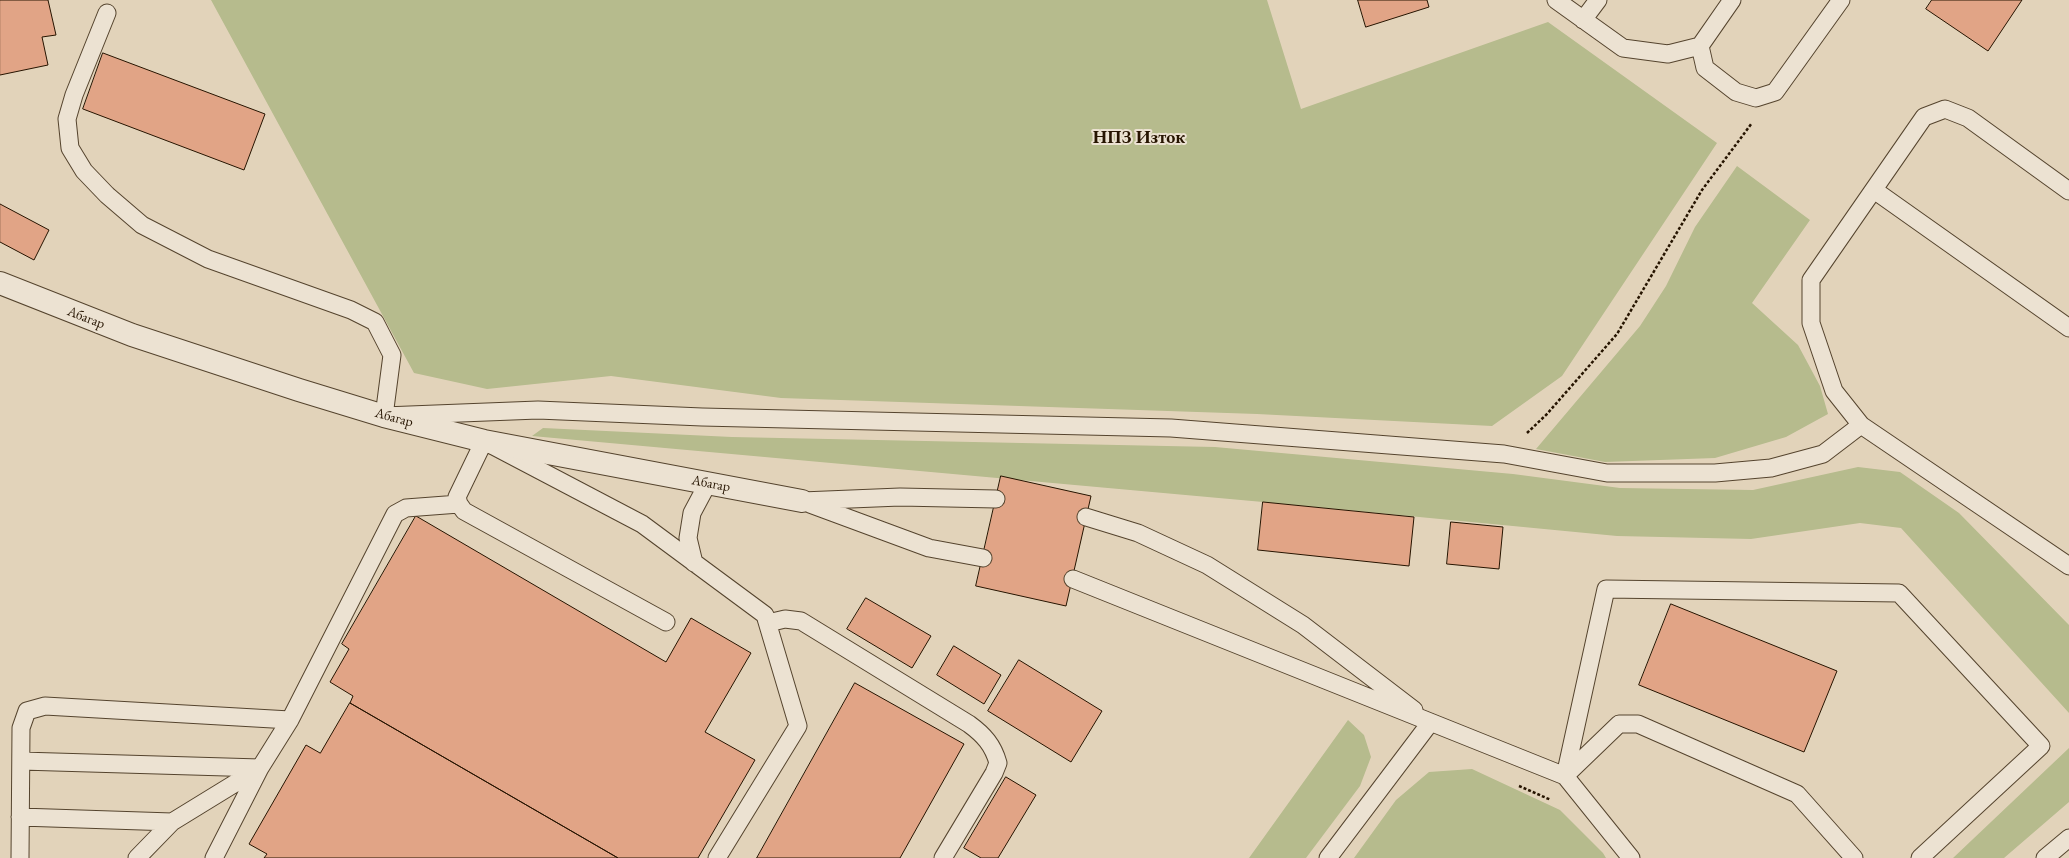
<!DOCTYPE html>
<html>
<head>
<meta charset="utf-8">
<style>
	body { margin:0 }
	canvas { display:block; background:#e2d3ba }
</style>
</head>
<body>
<canvas width="2069" height="858"></canvas>
<script>
const ctx = document.querySelector('canvas').getContext('2d');
ctx.lineJoin = 'round';
function paint(path, color) {
  ctx.fillStyle = color;
  ctx.fill(path, 'evenodd');
}
function strokePath(path, color, width, dash) {
  ctx.strokeStyle = color;
  ctx.lineWidth = width;
  ctx.lineCap = dash ? 'butt' : 'round';
  ctx.setLineDash(dash || []);
  ctx.stroke(path);
}
function write(font, color, halo, rows, align = 'center') {
  ctx.font = font + ' "EB Garamond",serif';
  ctx.lineWidth = 4;
  ctx.setLineDash([]);
  ctx.textBaseline = 'middle';
  ctx.strokeStyle = halo;
  ctx.fillStyle = color;
  for (const [text, x, y, turn = 0] of rows) {
    ctx.save();
    ctx.translate(x, y);
    ctx.rotate((+turn || 0) * Math.PI / 180);
    ctx.textAlign = isNaN(turn) ? turn : align;
    if (halo) ctx.strokeText(text, 0, 0);
    ctx.fillText(text, 0, 0);
    ctx.restore();
  }
}
paint(new Path2D(`
	M211 0H1267L1301 109 1548 22 1717 143 1562 376 1492 426 1257 414 781 398 611 376 487 389 414 373Z
	M1737 166 1810 220 1752 303 1798 345 1820 386 1828 414 1786 437 1715 458 1605 462 1536 449 1640 326 1666 286 1695 227Z
	M543 428 732 437 1215 447 1513 474 1620 488 1753 490 1858 467 1900 472 1959 513 2069 625V713L1901 528 1860 523 1751 539 1617 536 1263 502 532 436Z
	M1348 720 1364 735 1371 757 1360 786 1306 858H1249Z
	M2069 748V802L2004 858H1953Z
	M1472 769 1560 810 1603 853 1606 858H1354L1396 800 1429 772Z`), '#b6bb8d');
const building = new Path2D(`
	M0 0H48L56 35 42 37 48 65 0 75Z
	M1358 0H1427L1429 7 1366 27Z
	M1932 0H2022L1988 51 1926 9Z
	M103 53 265 114 244 170 83 109Z
	M0 204 49 230 34 260 0 242Z
	M1001 476 1091 496 1066 606 976 586Z
	M1263 502 1414 517 1409 566 1258 550Z
	M416 516 666 662 691 618 751 653 705 732 755 760 698 858H618L350 703 353 696 330 682 349 649 342 644Z
	M1451 522 1503 527 1499 569 1447 564Z
	M866 598 931 636 912 668 847 629Z
	M1671 604 1837 671 1804 752 1639 685Z
	M954 646 1001 675 984 704 937 675Z
	M1019 660 1102 711 1071 762 988 711Z
	M855 683 964 744 900 858H757Z
	M350 703 618 858H264L267 854 249 844 306 745 320 753Z
	M1006 777 1036 795 998 858H981L964 848Z`);
paint(building, '#e1a486');
strokePath(building, '#261400', 1);
const service = new Path2D(`
	M1556 0 1623 48 1668 54 1700 46 1732 0
	M107 13 74 95 67 119 70 148 84 171 107 195 142 225 208 259 351 310 375 322 392 355 384 416 538 410 702 417 1171 428 1504 454 1607 473H1715L1771 468 1823 454 1861 425
	M1583 20 1598 0
	M1700 46 1705 68 1736 92 1756 98 1775 92 1841 0
	M1874 190 2069 328
	M2069 191 1968 118 1945 109 1924 117 1811 280V323L1834 391 1861 425 2069 566
	M802 501 900 497 996 499
	M810 504 929 548 983 558
	M1086 517 1138 533 1207 565 1303 625 1414 710
	M694 563 688 538 692 513 708 483
	M1073 579 1565 776 1631 858
	M666 622 464 511 459 504 457 497 484 441 642 524 765 615 798 726 717 858
	M768 623 785 619 801 621 969 724C984 735 993 745 998 763L994 773 943 858
	M21 761 260 768
	M1565 776 1606 589 1899 593 2041 746 1920 858
	M1565 776 1619 724H1638L1797 794 1854 858
	M20 817 172 822
	M20 858 21 728 27 711 45 706 290 720
	M137 858 172 822 260 768
	M214 858 260 768 290 720 395 514 406 508 459 504
	M1328 858 1430 723
	M2045 858 2069 838`);
const minor = new Path2D(`
	M0 283 132 335 299 390 384 416 484 441 802 501`);
strokePath(service, '#55442e', 19);
strokePath(minor, '#55442e', 24);
strokePath(new Path2D(`
	M1527 433 1547 414 1617 334 1702 190 1752 123
	M1519 786 1551 800`), '#261400', 2.5, [3, 2]);
strokePath(service, '#ece2d2', 17);
strokePath(minor, '#ece2d2', 22);
write('14px', '#261400', '#ece2d2', [
	["Абагар",86,318,21],
	["Абагар",394,418,15],
	["Абагар",711,484,11]
]);
write('bold 18px', '#261400', '#ece2d2', [
	["НПЗ Изток",1139,138]
]);
</script>
</body>
</html>
